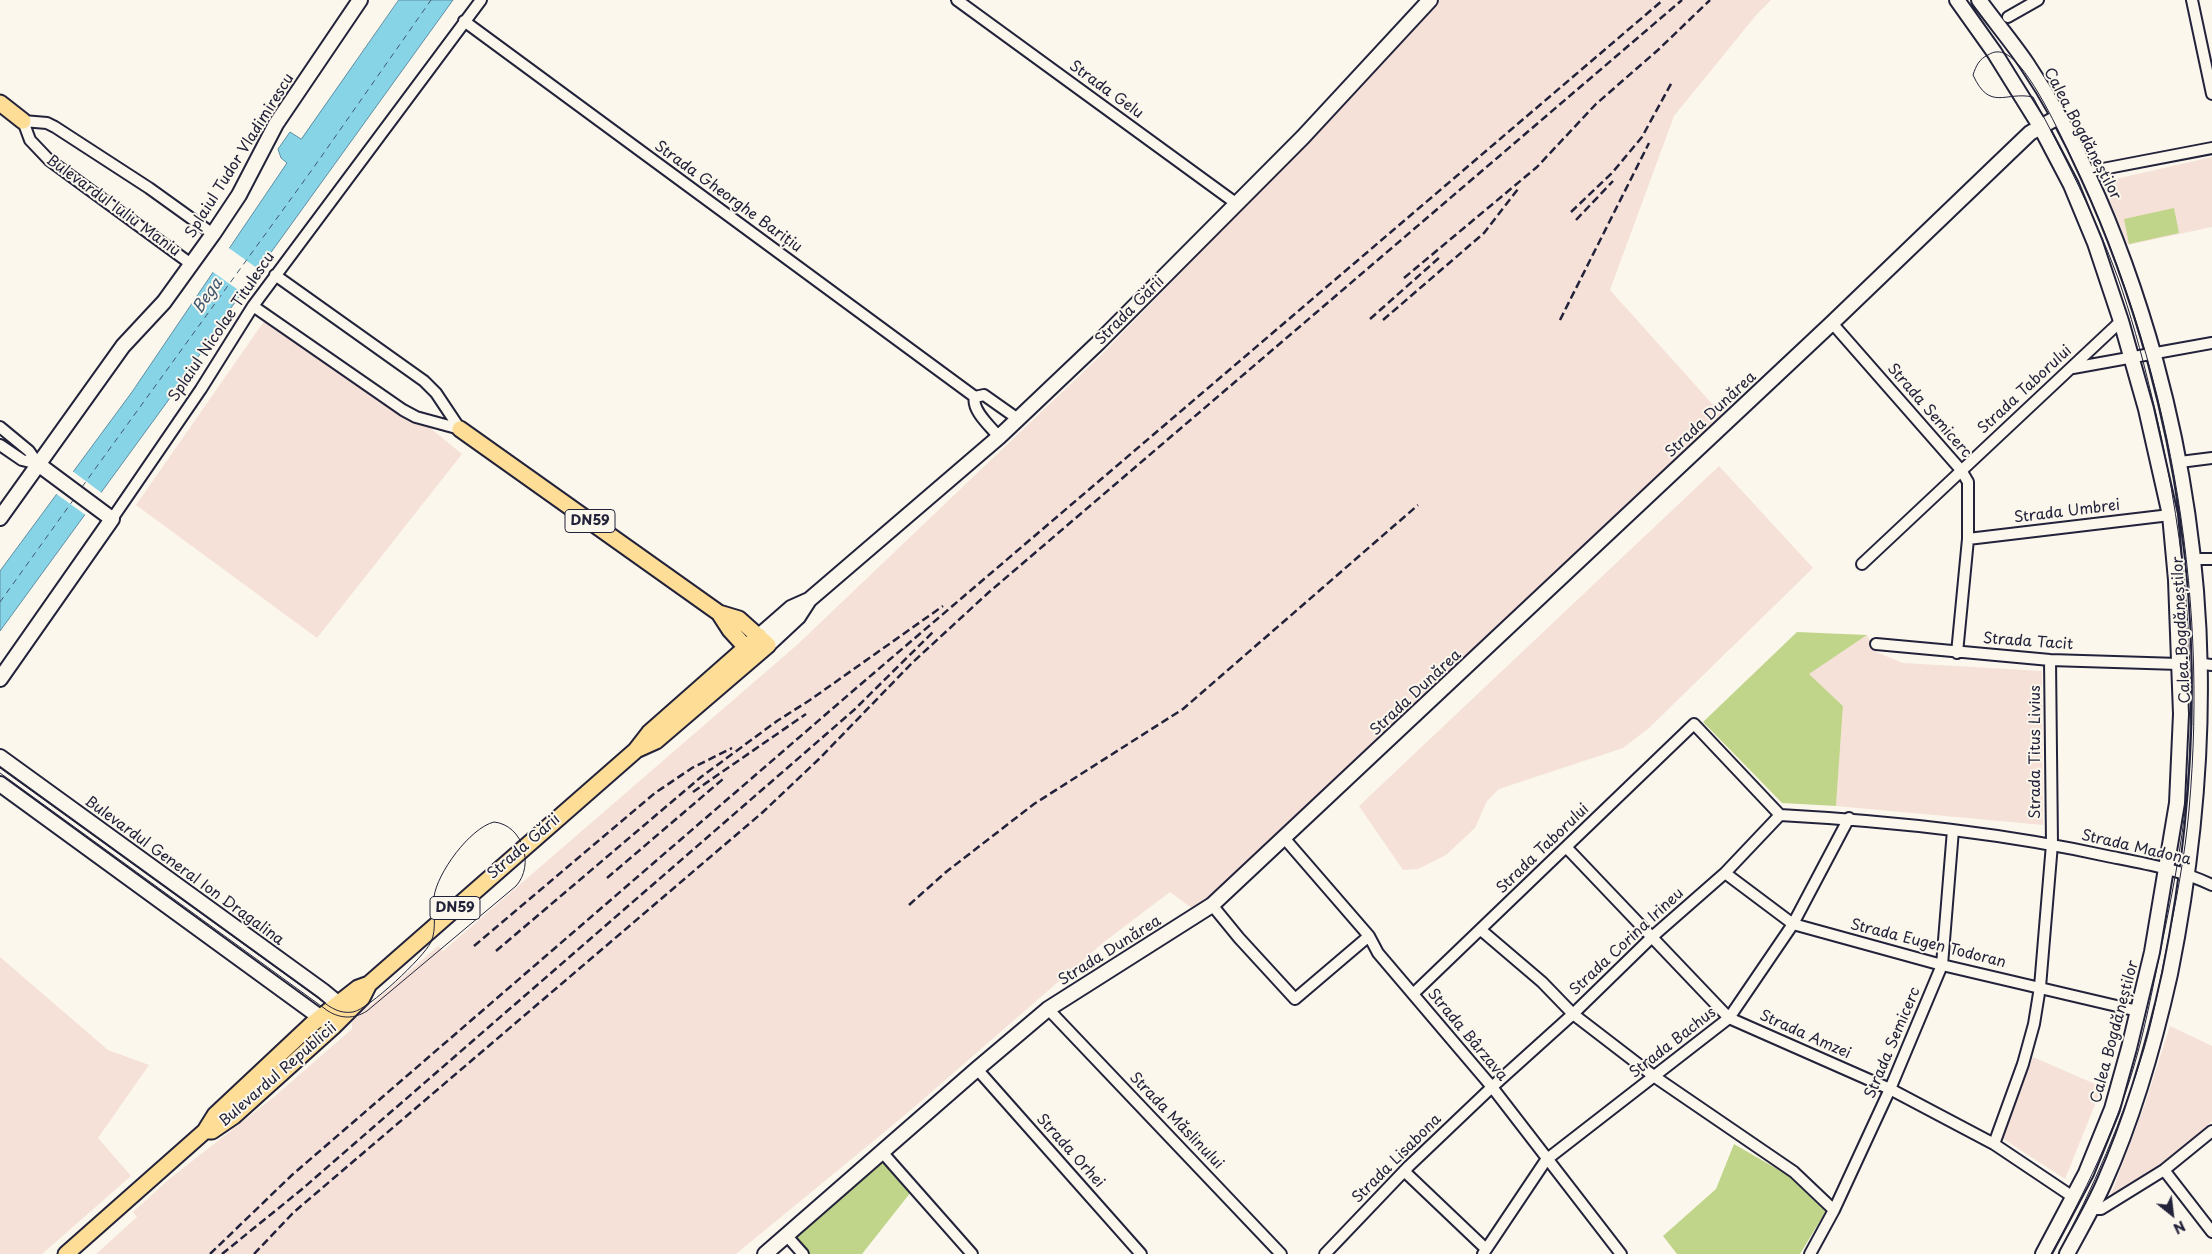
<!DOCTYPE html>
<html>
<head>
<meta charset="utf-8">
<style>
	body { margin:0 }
	#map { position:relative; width:2212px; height:1254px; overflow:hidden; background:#fbf7ec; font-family:"Playpen Sans",sans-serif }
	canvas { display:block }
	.north { position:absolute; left:2147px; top:1189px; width:50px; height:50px; -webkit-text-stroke:4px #fbf7ec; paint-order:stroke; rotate:151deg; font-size:14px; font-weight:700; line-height:20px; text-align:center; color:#22223b }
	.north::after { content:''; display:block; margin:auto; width:18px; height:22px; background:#22223b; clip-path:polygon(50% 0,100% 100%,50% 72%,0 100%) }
</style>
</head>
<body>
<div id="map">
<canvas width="2212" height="1254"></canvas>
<div class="north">N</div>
</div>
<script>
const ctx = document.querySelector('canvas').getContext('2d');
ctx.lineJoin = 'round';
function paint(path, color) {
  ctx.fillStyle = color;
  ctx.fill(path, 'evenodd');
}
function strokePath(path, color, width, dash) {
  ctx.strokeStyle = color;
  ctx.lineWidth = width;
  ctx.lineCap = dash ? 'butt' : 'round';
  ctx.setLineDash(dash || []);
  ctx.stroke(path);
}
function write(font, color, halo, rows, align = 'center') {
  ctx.font = font + ' "Playpen Sans",sans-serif';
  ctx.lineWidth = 4;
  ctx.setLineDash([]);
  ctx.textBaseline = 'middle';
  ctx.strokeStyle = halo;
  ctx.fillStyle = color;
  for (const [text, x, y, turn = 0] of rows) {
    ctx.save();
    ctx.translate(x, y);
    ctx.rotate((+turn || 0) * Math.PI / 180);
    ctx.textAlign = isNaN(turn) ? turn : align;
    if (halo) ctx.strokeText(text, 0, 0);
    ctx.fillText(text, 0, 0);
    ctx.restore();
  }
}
paint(new Path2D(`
	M1440 0H1771L1757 14 1674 116 1610 290 1723 416 1241 871 1193 909 1170 892 1104 942 905 1115 736 1254H96L137 1217 133 1212 168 1180 275 1096 352 1029V1021L438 946 443 951 798 644 1101 355 1347 102Z
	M2212 157V227L2128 245 2102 182Z
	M267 317 429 427 462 454 317 638 136 505Z
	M1719 466 1813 568 1649 728 1623 748 1499 789 1487 801 1475 828 1446 855 1418 869 1403 870 1359 806Z
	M1867 635 1876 652 1903 663 2042 671 2043 825 1836 806 1843 706 1808 674Z
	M0 957 108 1050 149 1065 98 1138 131 1176 42 1254H0Z
	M2170 1026 2212 1046V1121L2172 1157 2110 1197 2145 1104Z
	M2033 1057 2102 1087 2065 1179 2002 1138Z`), '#f6e1d8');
paint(new Path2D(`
	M2174 208 2179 233 2129 244 2124 219Z
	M1797 632 1867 635 1809 674 1843 706 1836 806 1782 803 1703 722Z
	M1734 1144 1791 1177 1826 1211 1800 1254H1677L1663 1236 1716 1189Z
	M882 1161 911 1192 862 1254H810L794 1237Z`), '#c1d58a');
const water = new Path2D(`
	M399 0H453L228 312 178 387 0 631V571L132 392 287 163 281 158 278 149 290 132 301 139Z`);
paint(water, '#88d4e7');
strokePath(water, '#5f8da2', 1);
paint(new Path2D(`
	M226 246 261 271 244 294 210 270Z
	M71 470 103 494 87 516 55 493Z`), '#fbf7ec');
strokePath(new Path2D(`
	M82 487 314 167 431 0
	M0 602 74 499`), '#41576f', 1, [6, 5]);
const street = new Path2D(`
	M957 0 1237 204
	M2192 0 2212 94
	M2008 17 2038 0
	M464 21 975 397
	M2087 172 2212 148
	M191 264 49 160 30 140 23 121 47 123 55 127 149 188 213 234
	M275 275 424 381 436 393 460 429
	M253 306 403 410 416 417 460 429
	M1832 323 1961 470 1968 482V539L1957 653
	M2073 368 2212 343
	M0 427 29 451 38 464
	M999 437C991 427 971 410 975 397L984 395 1018 419
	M0 445 22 460 38 464
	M2180 462 2212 458
	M112 519 201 389 253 306 481 0
	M1968 539 2170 515
	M2195 559H2212
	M1862 564 2121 321
	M1876 644 2050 660 2179 664
	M2203 664 2212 665
	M1285 839 1369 936 1378 953 1492 1087 1621 1254
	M1566 847 1729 1018 1890 1089 1994 1144 2073 1197
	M1725 873 1793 924 1942 965 2138 1011
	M1212 905 1239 938 1295 999 1369 936
	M1481 930 1542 982 1573 1014 1655 1077 1794 1172 1834 1210
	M1413 994 1694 724 1780 815C1890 821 1999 832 2107 856 2142 863 2179 869 2212 885
	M1048 1009 1281 1254
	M977 1069 1141 1254
	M1994 1144 2023 1064 2034 1024 2040 987 2052 844 2050 660
	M882 1152 972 1254
	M2164 1170 2212 1232
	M1404 1171 1486 1249
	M2092 1209H2101L2164 1170 2212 1131
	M786 1235 803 1254
	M1325 1254 1409 1166 1492 1087 1573 1014 1652 937 1725 873 1780 815
	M1483 1254 1546 1160 1729 1018 1793 924 1849 818
	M1810 1254 1834 1210 1890 1089 1942 965 1953 830`);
const secondary = new Path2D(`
	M1957 0 1994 52 2040 126 2071 185 2095 243 2121 321 2146 409 2170 515 2176 580 2181 714 2177 803 2152 952 2129 1048 2112 1109 2086 1173 2043 1254
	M1979 0C1995 22 2012 42 2027 64 2050 98 2071 137 2088 175 2116 235 2138 298 2156 363 2212 569 2212 765 2170 974 2154 1046 2134 1116 2104 1183 2093 1208 2079 1231 2067 1254
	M0 518 123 346 164 302 213 234 239 195 276 124 360 0
	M759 636 791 608 809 600
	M768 645 798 617 809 600 999 437 1098 343 1303 137 1430 0
	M0 679 112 519 38 464
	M0 757 323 991 346 1010
	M0 784 328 1023
	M765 1254 977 1069 1048 1009 1212 905 1832 323 2007 155 2030 133 2058 117`);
const primary = new Path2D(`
	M0 103 23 121
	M460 429 719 613 739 619 768 645 656 741 636 750
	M719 613 730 630 752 654
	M205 1131H212L234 1116 333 1027 362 998 369 984
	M66 1254 205 1131 215 1115 312 1024 358 988 369 984 635 751 649 733 759 636`);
strokePath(street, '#22223b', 14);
strokePath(secondary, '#22223b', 18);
strokePath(primary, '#22223b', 19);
strokePath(street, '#fbf7ec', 10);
strokePath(secondary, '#fbf7ec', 14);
strokePath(primary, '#fedd96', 15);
strokePath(new Path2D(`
	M0 768 322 1001C331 1008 340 1014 353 1012 369 1009 424 957 431 942 437 929 433 911 434 897 437 873 470 828 494 822 523 825 535 865 516 886L367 1011C354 1019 341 1019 328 1011L0 773
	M2051 1254C2084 1194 2115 1131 2134 1066 2145 1029 2152 991 2160 953 2171 900 2182 846 2187 792 2198 657 2183 520 2150 389 2141 352 2131 315 2118 278 2095 216 2065 156 2033 97 2005 91 1990 112 1973 75 1976 66 1979 59 1988 55 1994 51 2000 51 2006 54 2030 67 2060 134 2072 159 2169 361 2209 588 2189 810 2185 856 2176 901 2167 946 2160 980 2154 1015 2144 1049 2123 1119 2093 1189 2058 1254`), '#22223b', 1);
strokePath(new Path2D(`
	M1571 212 1612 173 1642 137 1672 82
	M1576 220 1613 181
	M1404 278 1537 167 1596 104 1658 50 1710 0
	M1370 319 1440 257
	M1383 320 1484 233 1518 189
	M1560 320 1649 143
	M693 792 806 714
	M607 878 723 779
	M909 905 946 872 1034 804 1183 709 1418 505
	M474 946 655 793 692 768 732 748
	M496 951 701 777 777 721 810 700 943 606
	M210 1254 292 1175 861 684 1663 0
	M222 1254 301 1190 854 710 933 632
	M254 1254 294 1212 763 812 819 759 912 663 988 593 1682 0`), '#22223b', 2.5, [8, 4]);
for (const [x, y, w] of [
	[590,521,50],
	[455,908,50]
]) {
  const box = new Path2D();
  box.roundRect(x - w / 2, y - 11.5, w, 23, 4);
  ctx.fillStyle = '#fbf7ec';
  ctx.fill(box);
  strokePath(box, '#22223b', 1);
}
write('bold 14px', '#22223b', null, [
	["DN59",590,521],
	["DN59",455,908]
]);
write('15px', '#22223b', '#fbf7ec', [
	["Strada Gelu",1106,90,36],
	["Calea Bogdăneștilor",2082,134,62],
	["Splaiul Tudor Vladimirescu",240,156,-58],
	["Strada Gheorghe Barițiu",728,197,36],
	["Bulevardul Iuliu Maniu",113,206,36],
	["Strada Gării",1130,311,-45],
	["Splaiul Nicolae Titulescu",222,327,-56],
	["Strada Taborului",2025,390,-43],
	["Strada Semicerc",1929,411,49],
	["Strada Dunărea",1711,415,-43],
	["Strada Umbrei",2067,512,-7],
	["Calea Bogdăneștilor",2182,630,-93],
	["Strada Tacit",2028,642,4],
	["Strada Dunărea",1416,693,-43],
	["Strada Titus Livius",2036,752,-90],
	["Strada Gării",524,847,-41],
	["Strada Madona",2136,848,13],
	["Strada Taborului",1543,849,-44],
	["Bulevardul General Ion Dragalina",184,871,36],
	["Strada Corina Irineu",1627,942,-43],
	["Strada Eugen Todoran",1928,944,14],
	["Strada Dunărea",1110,951,-32],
	["Calea Bogdăneștilor",2115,1032,-75],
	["Strada Bârzava",1467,1035,50],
	["Strada Amzei",1805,1035,24],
	["Strada Bachus",1673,1043,-38],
	["Strada Semicerc",1893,1043,-67],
	["Bulevardul Republicii",278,1075,-41],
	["Strada Măslinului",1176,1121,46],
	["Strada Orhei",1070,1151,48],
	["Strada Lisabona",1397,1159,-45]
]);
write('italic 16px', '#41576f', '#fbf7ec', [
	["Bega",208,296,-55]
]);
</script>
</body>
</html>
